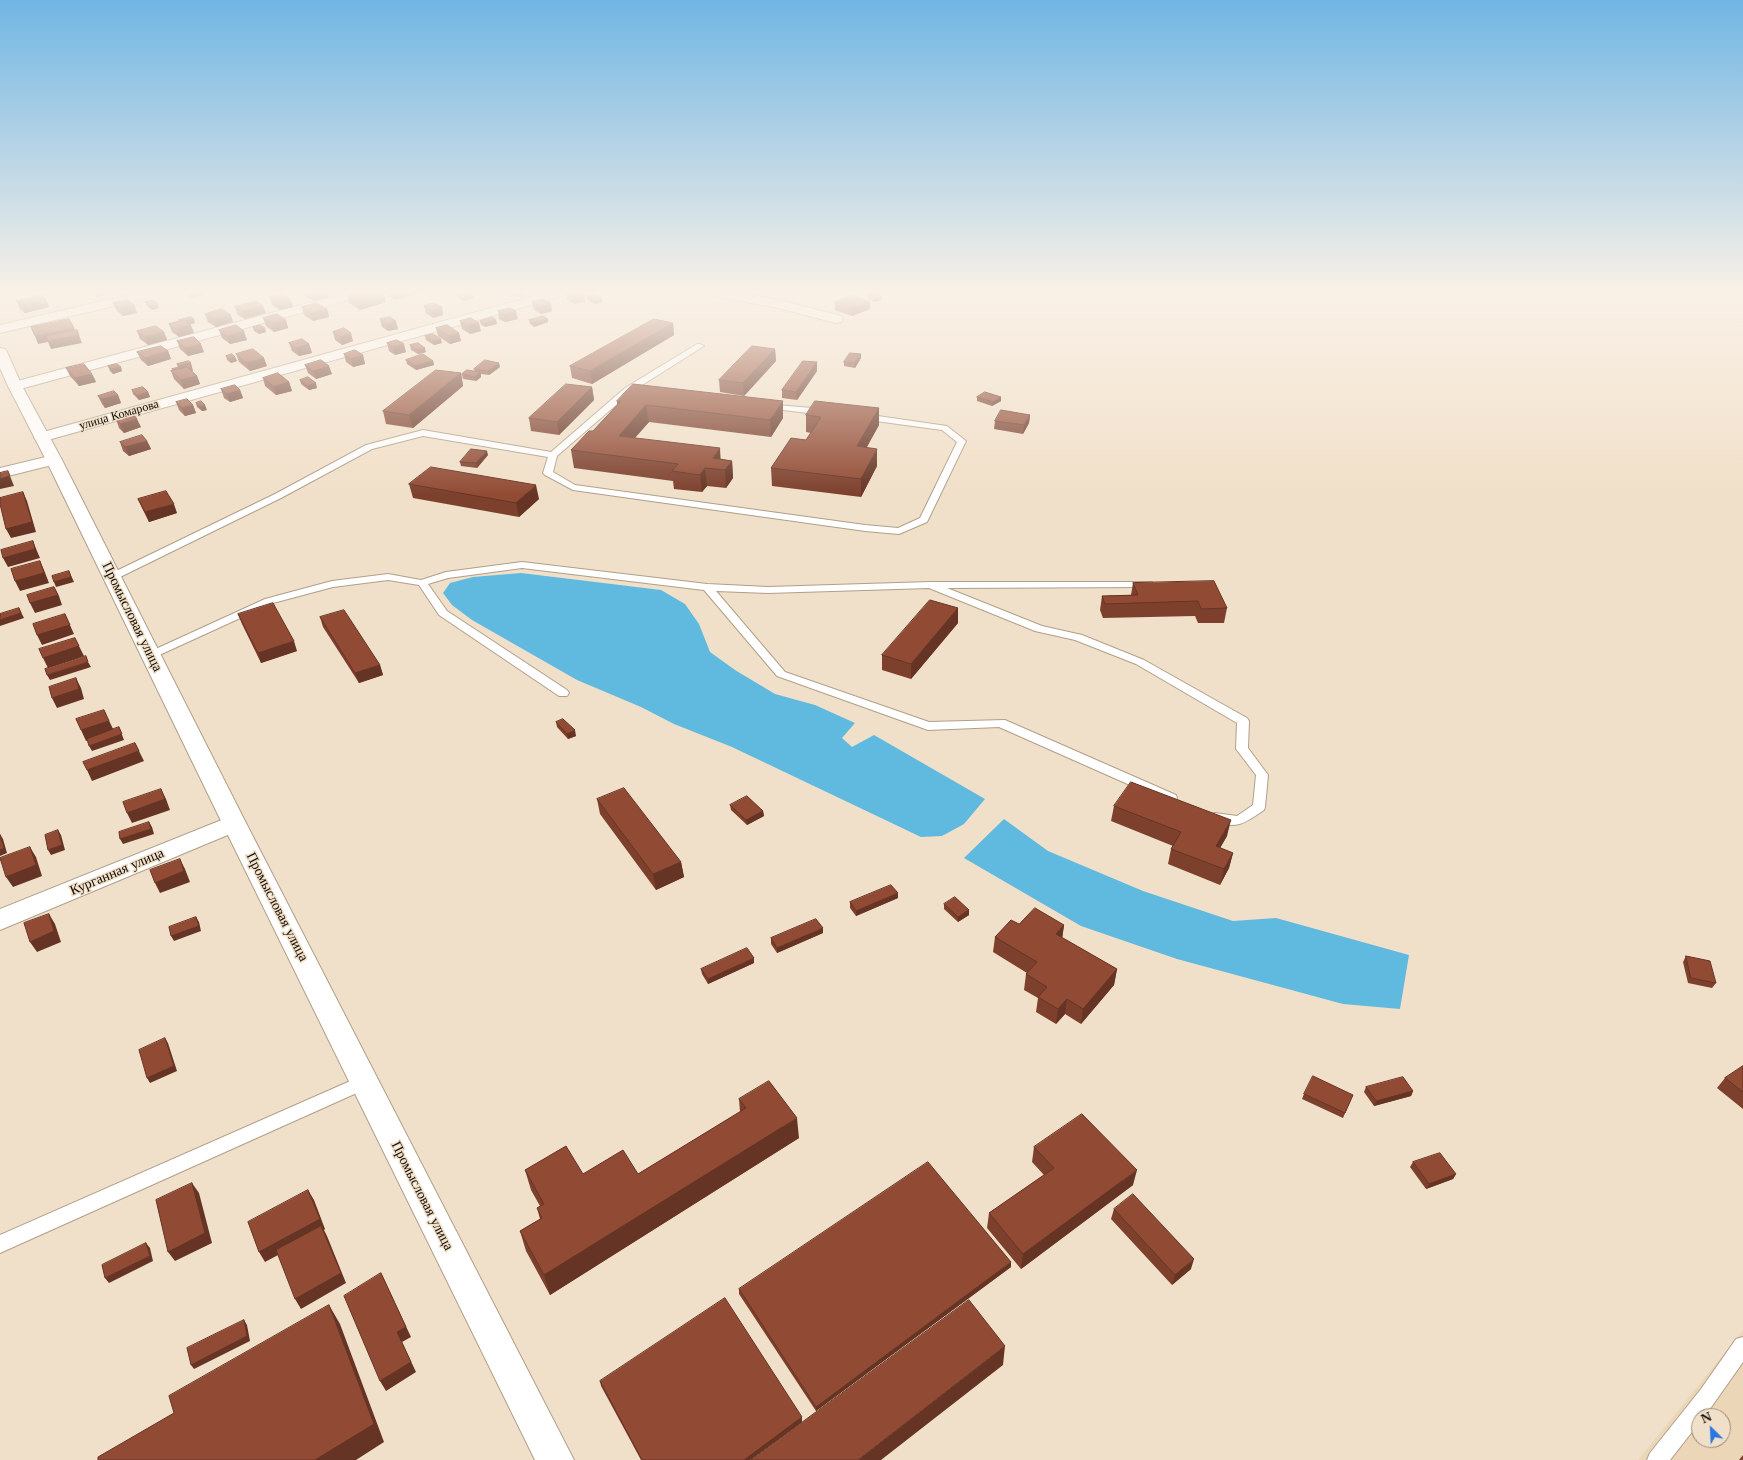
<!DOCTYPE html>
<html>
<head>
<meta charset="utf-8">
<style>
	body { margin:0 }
	#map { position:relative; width:1743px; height:1460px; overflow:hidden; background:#f1e0c9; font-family:"Libre Baskerville",serif }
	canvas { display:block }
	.north { position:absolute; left:1691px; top:1408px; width:40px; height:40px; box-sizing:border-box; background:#f1e0c9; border:1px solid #978b7a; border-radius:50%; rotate:336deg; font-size:11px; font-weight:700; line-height:16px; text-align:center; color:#110b04 }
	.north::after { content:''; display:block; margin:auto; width:14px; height:18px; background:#2977e3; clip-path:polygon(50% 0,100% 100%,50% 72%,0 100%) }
</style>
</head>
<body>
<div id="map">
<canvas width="1743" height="1460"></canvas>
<div class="north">N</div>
</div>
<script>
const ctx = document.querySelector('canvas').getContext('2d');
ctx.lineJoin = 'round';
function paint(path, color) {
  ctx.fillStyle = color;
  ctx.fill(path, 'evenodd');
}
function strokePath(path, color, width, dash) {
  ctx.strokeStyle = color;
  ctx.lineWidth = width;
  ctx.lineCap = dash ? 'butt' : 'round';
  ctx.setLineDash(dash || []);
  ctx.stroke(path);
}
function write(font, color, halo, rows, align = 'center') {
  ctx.font = font + ' "Libre Baskerville",serif';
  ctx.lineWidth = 3;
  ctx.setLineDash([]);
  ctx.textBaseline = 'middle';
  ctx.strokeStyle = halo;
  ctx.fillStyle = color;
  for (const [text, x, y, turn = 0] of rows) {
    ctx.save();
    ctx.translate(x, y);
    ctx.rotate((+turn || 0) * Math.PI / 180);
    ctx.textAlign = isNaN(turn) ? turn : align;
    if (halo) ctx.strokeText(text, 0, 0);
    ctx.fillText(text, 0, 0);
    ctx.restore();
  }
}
paint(new Path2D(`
	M1743 1330V1460H1638ZM1699 1416H1723V1440H1699Z`), '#ecd6b8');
paint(new Path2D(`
	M521 573 661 590 685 604 699 624 710 652 735 670 775 694 815 705 855 723 842 738 852 747 874 735 985 799 964 824 942 836 921 837 732 747 674 724 641 707 577 680 472 620 452 605 443 593 450 583 473 577Z
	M1004 819 1048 851 1143 891 1233 921 1276 918 1409 955 1400 1009 1343 1004 1177 959 1081 926 964 858Z`), '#60b9de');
const service = new Path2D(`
	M697 344H700L704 346 631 392 557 456 553 472 575 485 865 525 898 528 920 518 957 442 942 430 861 419 860 417 861 415 864 414 947 426 966 441 927 522 899 534 865 531 573 490 545 475 543 473 548 457 423 436 372 449 281 498 116 579 112 580 107 577 108 575 275 494 366 445 423 430 551 452 625 388Z
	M764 404 824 409 828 412 824 415 767 408 763 406Z
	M522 562 707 584 768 587 930 582H1152L1153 584 1152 586 1148 587 947 588 1042 626 1082 635 1144 660 1247 718 1249 721 1248 748 1268 775 1265 807 1264 810C1242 825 1238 829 1210 821L1209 818 1210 815 1215 813 1237 816 1253 805 1256 775 1236 749 1237 723 1136 664 1075 640 1035 631 929 588 768 593 716 591 785 672 929 722 1005 720 1176 795 1177 798 1176 801 1171 802 1166 801 999 727 928 730 777 676 704 590 522 568 448 578 428 584 447 611 567 690 569 693 567 696H559L439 615 419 585 388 580 333 587 273 603 155 657 151 658 145 655 147 653 265 599 332 581 388 574 421 580 446 572Z
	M364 1075 370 1077 372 1082 370 1087 0 1253V1235Z
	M1743 1337V1362L1705 1416H1699V1423L1670 1460H1647L1650 1453 1701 1389 1736 1339Z`);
const minor = new Path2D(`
	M145 291H165L164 294 0 333V325Z
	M353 291H372L371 294 20 389 15 390 10 389 8 386 10 383Z
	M552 291H571L570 294 48 440 42 442 36 440 34 437 36 434Z
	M704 291H728L779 300 841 316 843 319 841 322 836 323 778 308 710 295 705 294Z
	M54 455 60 457 62 460 60 463 0 478V468Z
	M234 815 242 817 246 823 242 829 0 930V909Z`);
const secondary = new Path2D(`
	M0 348 5 349 7 352 22 386 62 460 246 823 574 1460H535L222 823 46 460 8 386 0 368Z`);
strokePath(service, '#b09f89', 2);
strokePath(minor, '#b09f89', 2);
strokePath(secondary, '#b09f89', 2);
paint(service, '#fff');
paint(minor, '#fff');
paint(secondary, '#fff');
paint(new Path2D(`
	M90 291H122L98 297Z
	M182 291H204L206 294 191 298 183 293Z
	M304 291H327L328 297 314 301 306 297Z
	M384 291H423V292L395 300 385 293Z
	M457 291 474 298 463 301 458 298Z
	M511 291H520L524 296 518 297 511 294Z
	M603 291H623L612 295Z
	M566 292 585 301 575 304 567 300Z
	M867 294 882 297V300L874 302 867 298Z
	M347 295 386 302 360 310 349 303Z
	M587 296 602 302 595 304 587 300Z
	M269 297 290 299 293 307 280 310 272 305Z
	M16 301 49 307 25 313 20 309Z
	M145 302 159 308 152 310 147 306Z
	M532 302 552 311 541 314 534 310Z
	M835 302H870V309L852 316 835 310Z
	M113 303 134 305 137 313 123 316 117 311Z
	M424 306 442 307 443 315 433 318 426 313Z
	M235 307 266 313 245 319 238 315Z
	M302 307 327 309 329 317 313 321 304 315Z
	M498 311 518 319 505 322 499 319Z
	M205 314 233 322 216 327 208 322Z
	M263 318 286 320 288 328 274 332 266 326Z
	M380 319 398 329 388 331 382 327Z
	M179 320 195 323 190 324 194 333 179 337 172 332 169 324 179 321Z
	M496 320 497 324 485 327 481 325 480 321Z
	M529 320 548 322 534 327 530 324Z
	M460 321 481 331 470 334 462 329Z
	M673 323 674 335 592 384 572 378 570 366Z
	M253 327 266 332 259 334 254 331Z
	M436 328 459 333 461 341 450 344 438 336Z
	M219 330 247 340 230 344 222 338Z
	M137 331 164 332 167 340 148 345 140 339Z
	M333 332 353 341 342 345 335 340Z
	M425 336 442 343 434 345 426 340Z
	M177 341 204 352 188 356 180 349Z
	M289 343 309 344 312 353 299 356 292 351Z
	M387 343 406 352 395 355 389 351Z
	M410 345 426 352 418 354 411 350Z
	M775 349 776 361 744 396 720 392 719 380Z
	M168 351 171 359 148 366 141 360 137 352Z
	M236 354 267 366 250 371 239 362Z
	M344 354 363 355 365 364 353 367 346 362Z
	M861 354V358L855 368 844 366V362Z
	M226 356 235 357 237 361 231 363 227 360Z
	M406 360 433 361 434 365 416 370 407 364Z
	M817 362V371L797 400 782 398V390Z
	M177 364 192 367H191L193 371H192L197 376 200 384 184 389 174 379 171 371H172V369L178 368Z
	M305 365 332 374 316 379 308 373Z
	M108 366 122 371 113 374 110 371Z
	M500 367 489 375 481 374V377L476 381 463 379 462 374 475 372 474 369Z
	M66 368 92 374 96 382 79 386 70 376Z
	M461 373 463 386 413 428 386 424 383 411Z
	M263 378 289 382 292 391 276 395 265 386Z
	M300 380 317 388 309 390 301 384Z
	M592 387 594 400 559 435 531 431 529 418Z
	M221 389 240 390 243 398 230 402 224 398Z
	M132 390 148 392 150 397 139 400 133 394Z
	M118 395 121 403 105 408 102 404 98 396Z
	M977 397 1001 401 992 406 977 401Z
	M617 401 783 418 771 437 649 422 635 438 721 459 732 461 733 478 726 488 707 486 702 492 674 489 673 481 574 468 571 450 593 431 617 405Z
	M176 402 193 405 196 413 185 416 179 410Z
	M196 403 207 410 202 411 197 407Z
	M879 408V425L867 447 877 466 861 497 772 486 771 468 806 440 811 433 806 432V415Z
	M1030 415 1029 423 1023 434 994 429 995 421Z
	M116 419 141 427 124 433 119 428Z
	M147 441 151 449 129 456 123 451 120 442Z
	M488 455 477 468 461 466 460 462Z
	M409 484 539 499 519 517 413 498Z
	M138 499 177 513 149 522 142 508Z
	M1133 583 1227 608 1224 623H1198L1195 616 1103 618 1100 610 1102 596 1131 595Z
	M958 608V623L911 679 882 670V655Z
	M238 614 297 651 261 663 242 624Z
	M320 617 380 665 383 675 359 683 323 627Z
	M556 722 576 736 568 739 557 727Z
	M597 799 681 862 684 877 656 890 600 814Z
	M730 805 763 811 764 816 747 825 731 810Z
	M1114 806 1227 836 1220 848 1233 853 1229 868 1220 885 1168 864 1171 849 1173 846 1111 821Z
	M898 898 856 916 850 908V902Z
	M944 904 969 910V915L958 922 944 909Z
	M1019 924 1064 925 1062 938 1117 969 1114 985 1081 1024 1065 1014 1056 1024 1036 1012 1038 998 1024 990 1026 974 1027 973 993 952 995 937Z
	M823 933 777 953 771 944V938Z
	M1686 956 1716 983 1712 988 1688 983 1683 962Z
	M754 963 708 984 702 974 701 969Z
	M1743 1066V1109L1717 1088 1725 1078Z
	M1366 1087 1413 1091 1411 1096 1374 1106 1364 1092Z
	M1304 1094 1353 1095 1343 1118 1302 1099Z
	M739 1099 799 1138 550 1295 526 1251 520 1231 540 1219 537 1208 540 1206 531 1190 525 1170 583 1174H638L740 1112Z
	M1034 1147 1133 1185 1021 1269 987 1228 989 1213 1044 1175 1032 1162Z
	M1413 1162 1456 1174 1453 1179 1426 1189 1410 1167Z
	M1114 1209 1191 1269 1172 1285 1111 1219Z
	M1011 1267 816 1411 739 1294V1289Z
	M600 1381 802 1422 750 1460H641L601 1386Z
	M1743 1455V1460H1739Z`), '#7d402d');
paint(new Path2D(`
	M95 291H122L98 297Z
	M188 291H204L206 294 191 298Z
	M322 291H327L328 297 314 301 311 294Z
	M353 291H360L354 292Z
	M399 291H423V292L395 300 393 292Z
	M470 291H472L474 298 463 301 461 293Z
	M526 291H534L527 293Z
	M611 291H623L612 295Z
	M523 292 524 296 518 297 517 294Z
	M584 294 585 301 575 304 574 297Z
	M384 295 386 302 360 310 358 302Z
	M882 297V300L874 302V298Z
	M602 298V302L595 304V300Z
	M46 299 49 307 25 313 22 305Z
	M290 299 293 307 280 310 278 302Z
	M870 302V309L852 316V308Z
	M551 303 552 311 541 314 540 306Z
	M158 304 159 308 152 310 150 306Z
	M134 305 137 313 123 316 120 308Z
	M263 306 266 313 245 319 242 311Z
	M442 307 443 315 433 318 432 310Z
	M327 309 329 317 313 321 311 313Z
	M516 311 518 319 505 322 503 315Z
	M231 315 233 322 216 327 214 319Z
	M194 319 195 323 183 326 182 322Z
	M548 319V322L534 327V323Z
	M286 320 288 328 274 332 272 324Z
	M496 320 497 324 485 327 484 323Z
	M396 321 398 329 388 331 386 324Z
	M479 323 481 331 470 334 468 326Z
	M673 323 674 335 592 384 590 371Z
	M191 325 194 333 179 337 176 329Z
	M74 328 77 336V330L82 343 51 349 48 342 38 344 35 336Z
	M265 328 266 332 259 334 257 330Z
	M244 331 247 340 230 344 227 336Z
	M164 332 167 340 148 345 145 337Z
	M351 333 353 341 342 345 340 337Z
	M459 333 461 341 450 344 449 336Z
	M441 339 442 343 434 345 433 341Z
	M201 344 204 352 188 356 185 348Z
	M309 344 312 353 299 356 296 348Z
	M404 344 406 352 395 355 393 347Z
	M425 348 426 352 418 354 417 350Z
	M775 349 776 361 744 396 743 383Z
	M168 351 171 359 148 366 145 358Z
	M861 354V358L855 368 854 363Z
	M363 355 365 364 353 367 351 359Z
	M235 357 237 361 231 363 229 359Z
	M264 358 267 366 250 371 247 363Z
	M433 361 434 365 416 370 415 366Z
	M817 362V371L797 400 796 392Z
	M191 363 192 367 181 370 179 366Z
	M499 363 500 367 489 375 488 371Z
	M329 366 332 374 316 379 313 371Z
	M121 367 122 371 113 374 111 369Z
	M192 367 193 371 176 376 174 372Z
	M480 372 481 377 476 381 475 377Z
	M461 373 463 386 413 428 409 415Z
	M92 374 96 382 79 386 75 378Z
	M197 376 200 384 184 389 181 380Z
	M289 382 292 391 276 395 274 387Z
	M316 383 317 388 309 390 307 386Z
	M592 387 594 400 559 435 557 422Z
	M240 390 243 398 230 402 227 394Z
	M148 392 150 397 139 400 137 396Z
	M118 395 121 403 105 408 102 399Z
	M1001 397V401L992 406 993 402Z
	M783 401V418L771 437 770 420Z
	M193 405 196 413 185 416 182 408Z
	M205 405 207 410 202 411 200 407Z
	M646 405 649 422 621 453 619 436Z
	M879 408V425L857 464V446Z
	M1030 415 1029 423 1023 434 1024 425Z
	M137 419 141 427 124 433 120 424Z
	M147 441 151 449 129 456 125 447Z
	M720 448 721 466 713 458Z
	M877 449V466L861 497V479Z
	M487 451 488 455 477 468 476 463Z
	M732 461 733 478 726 488 725 470Z
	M705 468 707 486 702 492 700 475Z
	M8 471 14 486 0 489V479Z
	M536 485 539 499 519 517 516 503Z
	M23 492 27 501 36 532 11 538 6 529Z
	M174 504 177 513 149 522 145 512Z
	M33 541 37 551 40 558 8 567 3 558Z
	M40 561 44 570 49 583 20 591 15 581Z
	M69 571 74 582 56 587 54 582Z
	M54 587 59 596 62 605 35 613 30 603Z
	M19 608 24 618 0 626V620Z
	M958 608V623L911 679V664Z
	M65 614 74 634 42 645 37 635Z
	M75 638 84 656 48 668 43 658Z
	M294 641 297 651 261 663 258 653Z
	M88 662 91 667 50 680 47 675Z
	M380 665 383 675 359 683 355 673Z
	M76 678 81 688 84 699 57 708 52 698Z
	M104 710 114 731 86 741 81 730Z
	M119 727 124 740 92 751 89 746Z
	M575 730 576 736 568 739 567 734Z
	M135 743 144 761 92 781 87 770Z
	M161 789 166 799 170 810 132 823 127 813Z
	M763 811 764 816 747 825 746 820Z
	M1231 820 1227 836 1212 862 1216 846Z
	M149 822 152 827 154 834 123 844 120 839Z
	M58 830 61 835 65 850 51 855 48 850Z
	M0 834 3 839 7 853 0 856Z
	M30 847 36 857 42 876 13 887 6 877Z
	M1233 853 1229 868 1220 885 1224 869Z
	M180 859 185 869 190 882 160 893 155 883Z
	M681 862 684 877 656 890 653 874Z
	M898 893V898L856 916V911Z
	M969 910V915L958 922V917Z
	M49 914 55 924 61 942 37 952 30 942Z
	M196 917 199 922 201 931 174 941 171 936Z
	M1064 925 1062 940 1056 934Z
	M823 928V933L777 953V948Z
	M754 958V963L708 984V979Z
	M1117 969 1114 985 1081 1024 1083 1009Z
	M1067 999 1065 1014 1056 1024 1058 1009Z
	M165 1038 168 1043 177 1071 150 1083 147 1078Z
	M1413 1091 1411 1096 1374 1106 1376 1101Z
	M797 1118 799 1138 550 1295 544 1275Z
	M1137 1170 1133 1185 1021 1269 1023 1254Z
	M1456 1174 1453 1179 1426 1189 1429 1184Z
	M192 1183 199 1193 212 1243 175 1261 168 1252Z
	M308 1190 314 1200 325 1229 324 1230 327 1236 346 1283 301 1309 295 1299 323 1231 265 1262 259 1252Z
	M146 1243 150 1248 153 1261 109 1283 105 1278Z
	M1194 1259 1191 1269 1172 1285 1175 1275Z
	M1011 1262V1267L816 1411V1407Z
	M381 1273 411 1337 402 1342 416 1372 386 1391 380 1381 397 1332Z
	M329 1305 340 1324 384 1442 356 1460H315Z
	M244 1320 247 1325 250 1341 194 1369 191 1365Z
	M1005 1346 1003 1365 881 1460H858Z
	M802 1417V1422L750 1460H744Z`), '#663424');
const building = new Path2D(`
	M306 291H322L311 294Z
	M364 291H377L384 295 358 302 347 295Z
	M391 291H399L393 292Z
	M457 291H470L461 293Z
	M512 291H520L523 292 517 294Z
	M572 291H578L584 294 574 297 566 292Z
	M876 292 882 297 874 298 867 294Z
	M282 294 290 299 278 302 269 297Z
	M594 294 602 298 595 300 587 296Z
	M41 295 46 299 22 305 16 301Z
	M853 295 870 302 852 308 835 302Z
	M543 299 551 303 540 306 532 302Z
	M127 300 134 305 120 308 113 303Z
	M153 300 158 304 150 306 145 302Z
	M256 301 263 306 242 311 235 307Z
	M317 303 327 309 311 313 302 307Z
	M434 303 442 307 432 310 424 306Z
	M510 308 516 311 503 315 498 311Z
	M222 309 231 315 214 319 205 314Z
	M277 314 286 320 272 324 263 318Z
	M543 316 548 319 534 323 529 320Z
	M191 317 194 319 185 321 184 320 180 321 179 320Z
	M390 317 396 321 386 324 380 319Z
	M492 317 496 320 484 323 480 321Z
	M471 318 479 323 468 326 460 321Z
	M69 319 74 328 35 336 31 327Z
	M654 319 673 323 590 371 570 366Z
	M184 320 191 325 176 329 169 324Z
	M236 325 244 331 227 336 219 330Z
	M260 325 265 328 257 330 253 327Z
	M447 325 459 333 449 336 436 328Z
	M156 326 164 332 145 337 137 331Z
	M344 328 351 333 340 337 333 332Z
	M77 330 79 335 48 341 46 336Z
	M433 334 441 339 433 341 425 336Z
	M194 337 201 344 185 348 177 341Z
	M302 339 309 344 296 348 289 343Z
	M397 340 404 344 393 347 387 343Z
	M418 343 425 348 417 350 410 345Z
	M161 346 168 351 145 358 137 352Z
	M752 346 775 349 743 383 719 380Z
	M253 349 264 358 247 363 236 354Z
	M355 350 363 355 351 359 344 354Z
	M850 353 861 354 854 363 844 362Z
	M232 354 235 357 229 359 226 356Z
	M423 354 433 361 415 366 406 360Z
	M321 360 329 366 313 371 305 365Z
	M485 360 499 363 488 371 474 369Z
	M189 361 191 363 179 366 177 364Z
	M803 361 817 362 796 392 782 390Z
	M84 364 92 374 75 378 66 368Z
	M117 364 121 367 111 369 108 366Z
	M189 365 192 367 188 368 187 367 173 370 172 369Z
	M187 367 197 376 181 380 171 371Z
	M436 370 461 373 409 415 383 411Z
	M467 370 480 372 475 377 462 374Z
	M278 373 289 382 274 387 263 378Z
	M308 377 316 383 307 386 300 380Z
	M566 384 592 387 557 422 529 418Z
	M633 384 783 401 770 420 646 405 619 436 720 448 713 458 732 461 725 470 705 468 700 475 672 471 678 464 571 450 589 431H593L620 402 617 401Z
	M235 385 240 390 227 394 221 389Z
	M143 387 148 392 137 396 132 390Z
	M114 391 118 395 102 399 98 396Z
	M985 392 1001 397 993 402 977 397Z
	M187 399 193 405 182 408 176 402Z
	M201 401 205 405 200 407 196 403Z
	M815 401 879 408 857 446 877 449 861 479 771 468 791 438 806 440 821 417 806 415Z
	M1001 410 1030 415 1024 425 995 421Z
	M133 414 137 419 120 424 116 419Z
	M142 435 147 441 125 447 120 442Z
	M471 449 487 451 476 463 460 462Z
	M431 467 536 485 516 503 409 484Z
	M8 471 10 476 0 479V473Z
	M166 491 174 504 145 512 138 499Z
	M23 492 32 522 6 529 0 504V498Z
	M33 541 35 549 3 558 1 550Z
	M40 561 44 573 15 581 11 569Z
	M69 571 71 577 54 582 52 576Z
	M1214 581 1227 608 1201 609 1198 601 1105 604 1102 596 1138 595 1133 583Z
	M54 587 58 595 30 603 27 595Z
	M930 600 958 608 911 664 882 655Z
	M273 603 294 641 258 653 238 614Z
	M19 608 21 613 0 620V614Z
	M344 610 380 665 355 673 320 617Z
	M65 614 70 625 37 635 33 624Z
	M75 638 79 646 43 658 39 649Z
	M86 656 88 662 47 675 45 669Z
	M76 678 79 689 52 698 49 687Z
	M104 710 109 721 81 730 76 719Z
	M563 719 575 730 567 734 556 722Z
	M119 727 122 734 89 746 87 739Z
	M135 743 139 751 87 770 83 762Z
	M1131 782 1231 820 1216 846 1233 853 1224 869 1171 849 1181 832 1114 806Z
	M624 788 681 862 653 874 597 799Z
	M161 789 165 799 127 813 123 802Z
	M747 796 763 811 746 820 730 805Z
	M149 822 151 829 120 839 119 832Z
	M58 830 62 845 48 850 45 835Z
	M0 835 4 848 0 850Z
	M30 847 36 865 6 877 0 858Z
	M180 859 184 871 155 883 150 870Z
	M891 885 898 893 856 911 850 902Z
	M955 897 969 910 958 917 944 904Z
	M1035 908 1064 925 1056 934 1117 969 1083 1009 1067 999 1058 1009 1038 997 1047 987 1026 974 1037 962 995 937 1011 920 1019 924Z
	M49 914 54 931 30 942 24 923Z
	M196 917 199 926 171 936 169 927Z
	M816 919 823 928 777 948 771 938Z
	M747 948 754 958 708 979 701 969Z
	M1686 956 1710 961 1716 983 1691 978Z
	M165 1038 174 1066 147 1078 139 1050Z
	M1743 1066V1092L1725 1078Z
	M1313 1076 1353 1095 1345 1113 1304 1094Z
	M1403 1077 1413 1091 1376 1101 1366 1087Z
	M769 1081 797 1118 544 1275 520 1231 542 1218 537 1208 544 1204 525 1170 566 1146 583 1174 623 1150 638 1174 746 1108 739 1099Z
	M1082 1114 1137 1170 1023 1254 989 1213 1054 1168 1034 1147Z
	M1440 1153 1456 1174 1429 1184 1413 1162Z
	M928 1162 1011 1262 816 1407 739 1289Z
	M192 1183 205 1233 168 1252 156 1200Z
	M308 1190 320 1219 259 1252 248 1222Z
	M1133 1194 1194 1259 1175 1275 1114 1209Z
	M321 1226 341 1273 295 1299 276 1250Z
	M146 1243 150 1256 105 1278 102 1265Z
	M381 1273 406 1327 397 1332 411 1362 380 1381 344 1296Z
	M725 1298 802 1417 744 1460H642L600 1381Z
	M969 1300 1005 1346 858 1460H751Z
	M329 1305 374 1424 315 1460H98V1457L174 1413 169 1396Z
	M244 1320 247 1336 191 1365 187 1348Z`);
paint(building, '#914b34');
strokePath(building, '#663424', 1);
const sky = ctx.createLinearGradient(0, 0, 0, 495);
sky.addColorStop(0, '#71b6e4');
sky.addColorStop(0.59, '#f9f1e7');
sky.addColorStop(1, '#f9f1e700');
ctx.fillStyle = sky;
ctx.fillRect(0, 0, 1743, 495);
write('12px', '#110b04', '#f1e0c9', [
	["улица Комарова",119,415,-16]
]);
write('14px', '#110b04', '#f1e0c9', [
	["Промысловая улица",132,617,64],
	["Курганная улица",117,872,-23],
	["Промысловая улица",277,907,63],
	["Промысловая улица",422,1196,63]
]);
</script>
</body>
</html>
